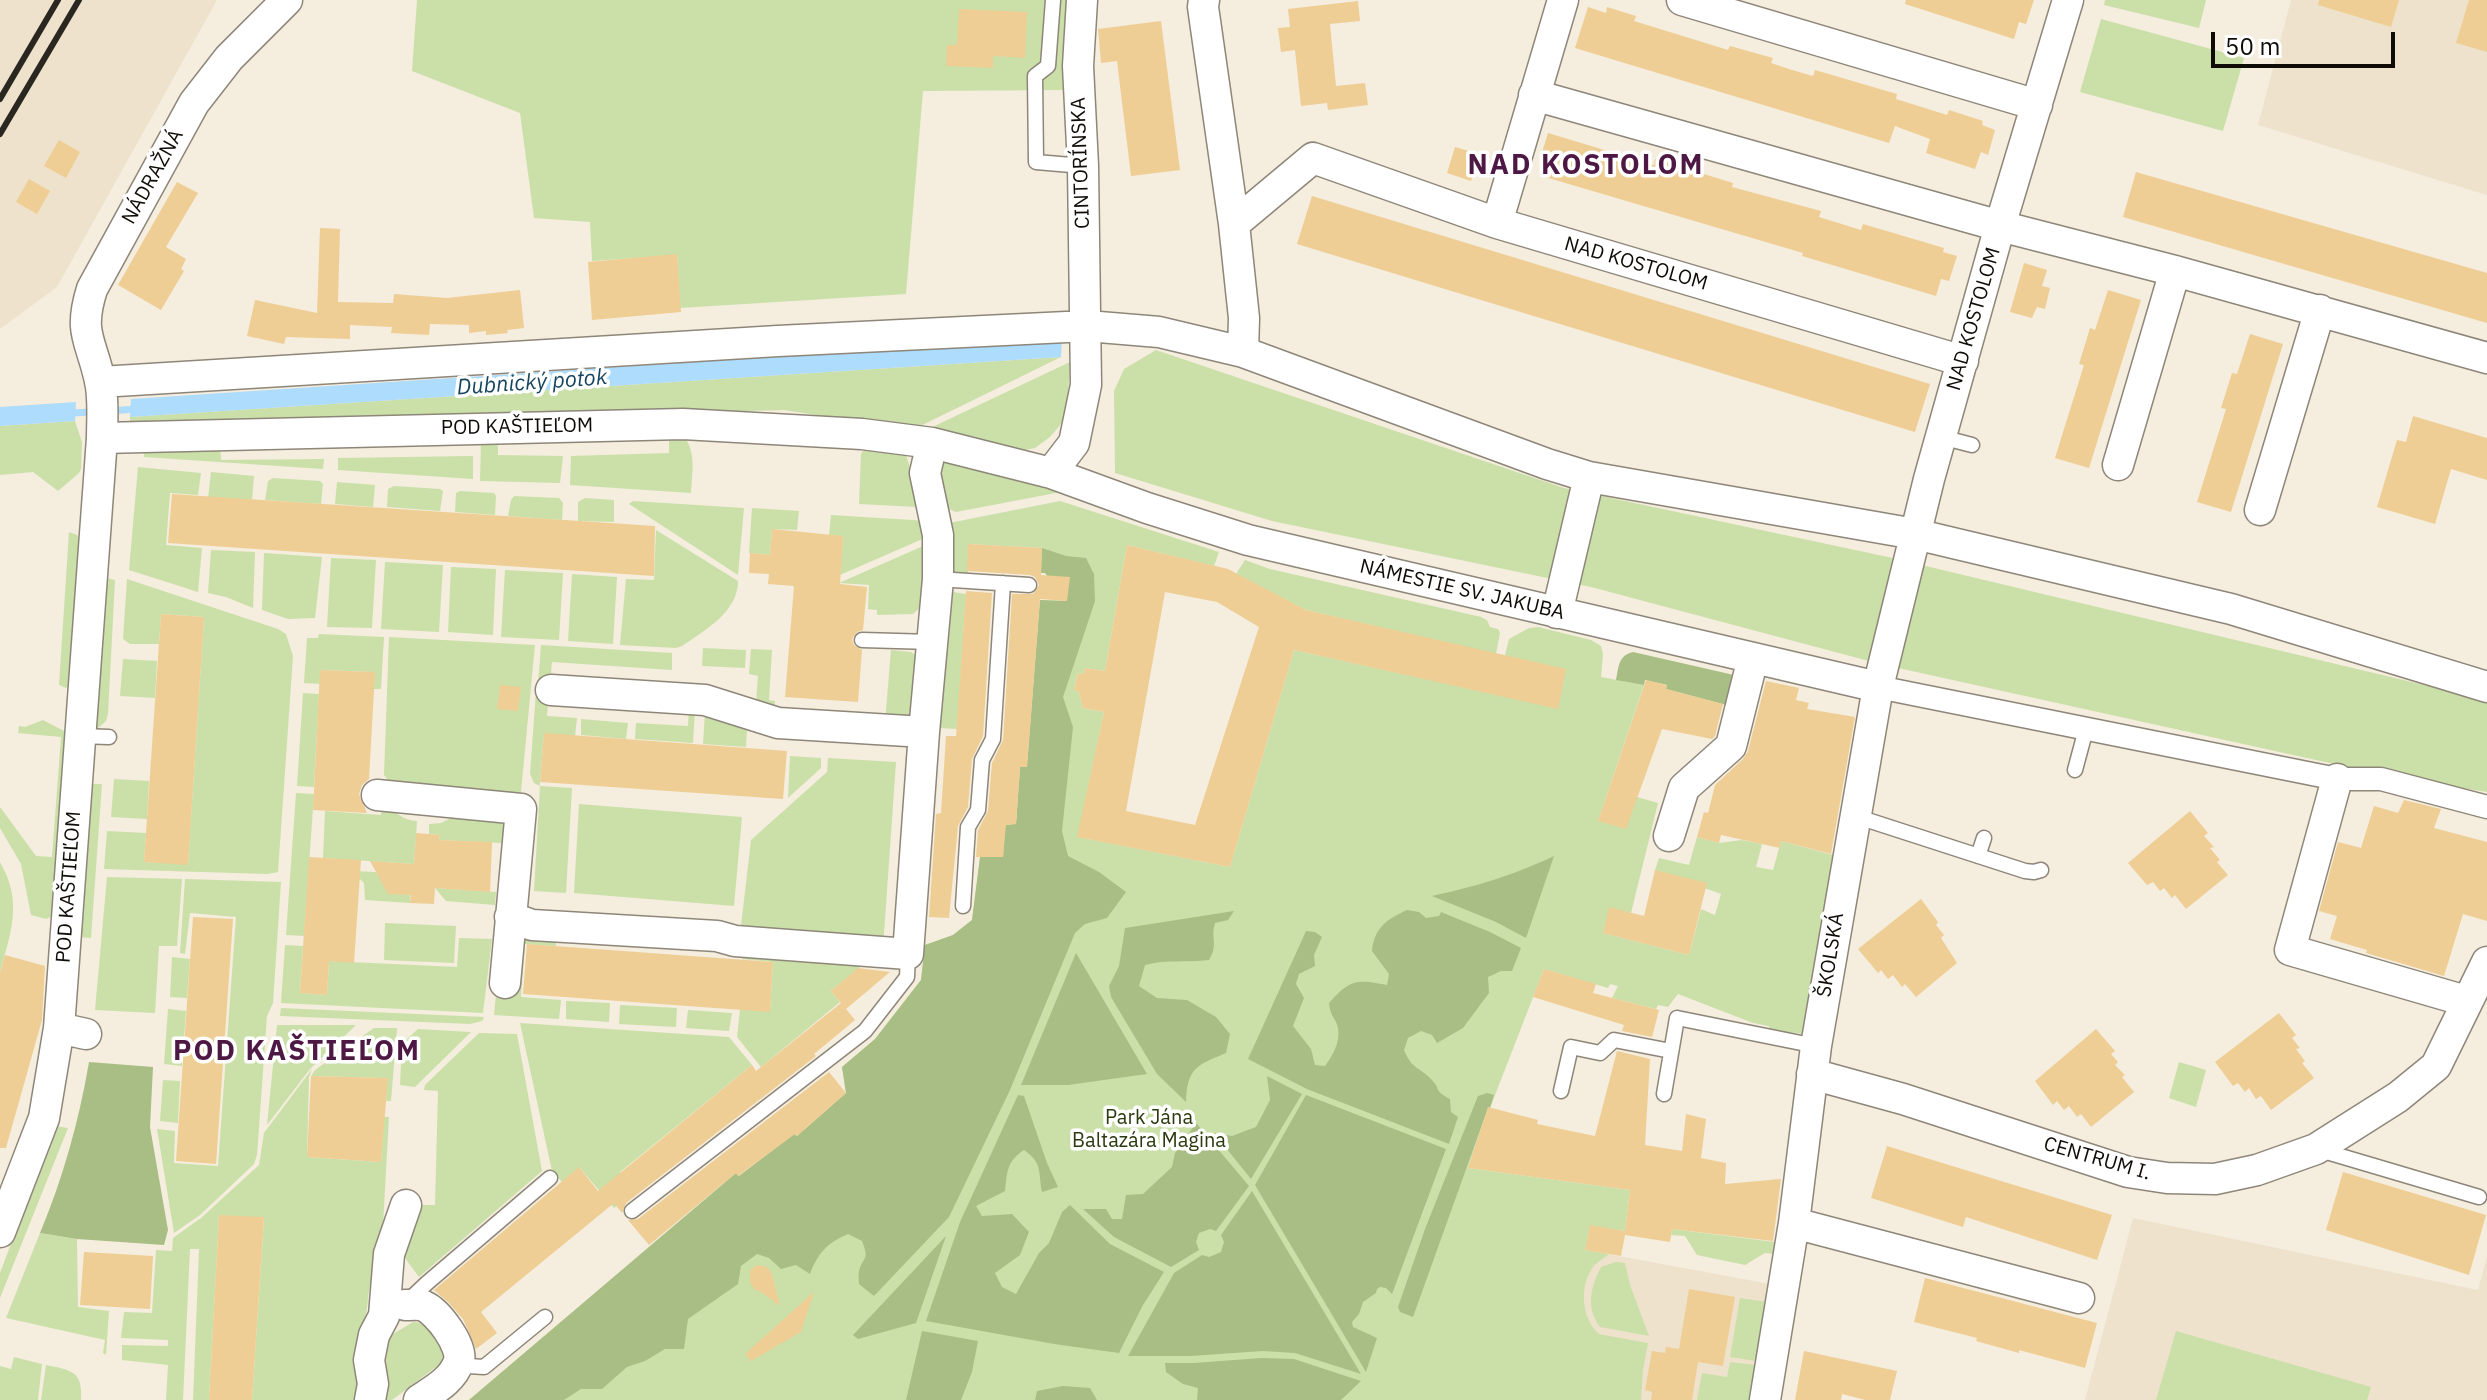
<!DOCTYPE html>
<html>
<head>
<meta charset="utf-8">
<style>
	body { margin:0 }
	#map { position:relative; width:2487px; height:1400px; overflow:hidden; background:#f5edde; font-family:"IBM Plex Sans",sans-serif }
	canvas { display:block }
	.scale { position:absolute; left:2211px; top:32px; width:184px; height:36px; box-sizing:border-box; border:4px solid #0f0c07; border-top:0; padding-left:10px; font-size:24px; line-height:28px; white-space:nowrap; color:#0f0c07; -webkit-text-stroke:6px #fff; paint-order:stroke }
</style>
</head>
<body>
<div id="map">
<canvas width="2487" height="1400"></canvas>
<div class="scale">50 m</div>
</div>
<script>
const ctx = document.querySelector('canvas').getContext('2d');
ctx.lineJoin = 'round';
function paint(path, color) {
  ctx.fillStyle = color;
  ctx.fill(path, 'evenodd');
}
function strokePath(path, color, width, dash) {
  ctx.strokeStyle = color;
  ctx.lineWidth = width;
  ctx.lineCap = dash ? 'butt' : 'round';
  ctx.setLineDash(dash || []);
  ctx.stroke(path);
}
function write(font, color, halo, rows, align = 'center') {
  ctx.font = font + ' "IBM Plex Sans",sans-serif';
  ctx.lineWidth = 7;
  ctx.setLineDash([]);
  ctx.textBaseline = 'middle';
  ctx.strokeStyle = halo;
  ctx.fillStyle = color;
  for (const [text, x, y, turn = 0] of rows) {
    ctx.save();
    ctx.translate(x, y);
    ctx.rotate((+turn || 0) * Math.PI / 180);
    ctx.textAlign = isNaN(turn) ? turn : align;
    if (halo) ctx.strokeText(text, 0, 0);
    ctx.fillText(text, 0, 0);
    ctx.restore();
  }
}
paint(new Path2D(`
	M0 0H217L57 287 0 329Z
	M2291 0H2487V195L2258 125Z
	M2133 1218 2478 1290 2487 1256V1400H2085Z
	M1446 1224 1770 1284 1750 1400H1382Z`), '#eee2cc');
paint(new Path2D(`
	M417 0H1072L1069 90 923 91 906 294 680 308 677 255 592 261 590 222 534 218 520 113 412 71Z
	M2105 0H2206L2199 28 2104 5Z
	M2101 19 2244 58 2223 131 2080 92Z
	M1156 350 1564 488 1888 557 2487 700V792L2384 775 1880 664 1591 587 1272 521 1115 473 1114 391 1124 369Z
	M1061 357 902 435 829 417 784 410 130 427V417Z
	M1070 362 1067 410 1061 424 1050 437 1035 448 1015 452 926 430Z
	M75 421 82 442 81 469 79 473 58 491 33 472 0 475V426Z
	M669 437 686 439C696 456 692 474 691 493L570 485 571 456 669 453Z
	M481 441H498V455L563 456 560 483 480 481Z
	M220 445 221 460 324 459 323 469 144 457V449Z
	M864 449H904L922 504 917 507 859 504 861 454Z
	M473 456V479L338 470V458Z
	M948 460 1061 492 956 512 942 506 937 467Z
	M138 467 201 473 198 495 170 493 166 545 202 548 198 592 129 570Z
	M211 472 254 476 252 501 208 498Z
	M273 478 320 481 323 484 321 504 265 500 268 481Z
	M337 482 375 485 373 507 335 504Z
	M394 486 440 489 443 491 440 511 387 507 388 489Z
	M460 491 494 493 496 496 495 515 455 512 456 493Z
	M514 496 559 498 563 503 562 520 508 516 511 500Z
	M585 498 614 500V522L578 521V502Z
	M633 501 744 508 738 575 629 504Z
	M1060 501 1219 552 1214 566 1127 545 1105 671 1085 668 1084 674 1078 673 1074 690 1079 692 1083 708 1104 712 1078 837 1230 867 1294 650 1557 708 1505 655 1509 639 1529 628 1538 627 1591 640 1601 646 1603 654 1601 677 1644 685 1598 821 1637 797 1658 803 1631 913 1610 908 1603 933 1689 955 1701 909 1715 915 1721 894 1655 870 1659 858 1689 865 1697 837 1719 843 1742 840 1762 844 1756 867 1773 870 1781 841 1833 855 1806 1034 1769 1030V1026L1753 1023 1678 994 1668 1007 1658 1005 1656 1009 1612 998 1618 986 1610 984 1608 988 1544 969 1490 1108H1488L1468 1168 1630 1190 1625 1231 1590 1226 1585 1250 1609 1254C1604 1258 1597 1262 1593 1267 1579 1286 1581 1318 1599 1334L1648 1343 1643 1370 1641 1400H469L736 1173 739 1176 794 1134 797 1136 846 1093 842 1067 875 1039 921 980 925 945 953 935 972 920 980 857H1003L1005 825 1016 824 1027 766 1040 600 1067 601 1045 573H1041V548L969 544 968 575 946 572 949 523Z
	M752 508 799 511 797 530 772 529 770 555 749 553Z
	M831 515 928 521 927 537 840 575 843 536 829 535Z
	M656 530 738 581C738 612 705 630 682 646L676 648 620 645 626 579 654 580Z
	M69 532 77 535 82 543 73 685 66 688 59 685Z
	M930 543 924 604 913 614 877 615V610L868 609 869 585 839 583Z
	M211 550 255 552 253 608 226 597 208 593Z
	M264 553 322 557 315 618 288 619 262 610Z
	M331 558 376 560 372 628 327 627Z
	M1245 560 1270 569 1481 617 1487 620 1490 627 1498 629 1500 633 1496 654 1306 610 1236 574Z
	M385 562 443 565 439 632 381 629Z
	M451 567 496 569 493 635 448 632Z
	M505 570 563 573 559 640 501 637Z
	M572 574 617 577 613 644 568 641Z
	M98 576 115 580 108 714 106 721 98 728 94 726Z
	M127 579 278 629 286 634 293 656 278 872 267 874 104 869 107 831 146 833 144 862 188 864 204 617 161 614 159 644H130L123 639Z
	M947 591 966 594 957 729 939 728Z
	M319 634 384 637 381 689H374V672L321 670 320 684 304 683 307 638H318Z
	M389 637 535 645 521 792 516 796 395 782 389 781 384 775Z
	M541 645 672 653V670L552 662 550 685 538 684Z
	M703 648 746 650 745 668 702 666Z
	M751 649 772 650 769 700 775 701 774 714 756 703 758 676 749 674Z
	M891 650 911 652 917 656 911 719 885 722Z
	M123 659 157 661 155 698 120 696Z
	M536 691 549 692 547 716 577 718 575 736 544 734 540 782V786L572 788 566 893 534 891 540 786 534 783 530 774Z
	M303 693 319 694 314 787 297 786Z
	M689 710H695L693 743 635 739 636 723 688 726Z
	M705 712 747 729 746 747 703 744Z
	M581 719 628 723 626 739 581 735Z
	M43 720 66 732 57 914 46 919 31 915 21 864 0 828V807L36 856 52 857 61 737 18 733 19 726 25 727Z
	M790 756 821 758V768L788 798Z
	M828 758 896 762 883 948 741 926 751 840 827 772Z
	M114 779 149 781 147 819 111 817Z
	M87 784H102L91 938 78 937Z
	M296 793 314 794 304 936 286 935Z
	M579 804 742 817 734 906 574 893Z
	M382 807C398 810 399 820 417 821L414 864 323 858 325 811 381 815Z
	M505 812 502 843 439 840 440 835 429 834V824L441 823 455 816Z
	M0 862C23 902 11 931 0 973Z
	M335 870 412 874 410 903 365 900 364 883 360 879 335 877Z
	M107 877 182 879 177 946H159L155 1013 95 1010Z
	M185 879 281 882 273 1003 267 1016 257 1155 254 1164 200 1215 174 1233 157 1129 175 1131 174 1163 218 1166 236 917 190 913 185 954 180 953Z
	M435 888 496 892 495 905 446 901Z
	M385 923 456 926 454 963 384 960Z
	M519 935 556 937V946L525 944 521 997 561 1000 559 1019 494 1015 497 984Z
	M459 938 492 939 483 1013 281 1003 285 945 303 946 300 993 327 995 329 961 457 967Z
	M743 946 876 954 831 991 840 1002 761 1067 737 1037 740 1009 770 1011 773 962 742 959Z
	M172 957 190 959 187 998 170 997Z
	M566 1001 610 1003 609 1022 566 1019Z
	M620 1005 677 1008 676 1027 619 1024Z
	M281 1008 484 1017 482 1021 470 1024 280 1016Z
	M168 1009 186 1011 182 1066 164 1064Z
	M688 1010 732 1013 729 1031 686 1028Z
	M520 1023 729 1037 752 1065 620 1172 635 1191 614 1208 580 1168 562 1182 552 1171Z
	M277 1025H356L310 1069 267 1125Z
	M374 1028H397L391 1101H386L387 1078 311 1076 315 1070Z
	M418 1029 471 1032 415 1087 400 1085 402 1044Z
	M479 1033 517 1034 542 1171 419 1277 399 1250 413 1205H435L438 1091 424 1090 425 1085Z
	M2179 1062 2206 1070 2196 1107 2169 1098Z
	M312 1069 309 1077 307 1157 381 1162 384 1117H389L382 1243 369 1290 357 1395 355 1400H252L264 1218 219 1216 209 1400H193L199 1249H190L183 1400H166L168 1365 122 1360V1345L168 1346V1340L121 1338 124 1312 152 1313 156 1250 172 1251 173 1238 201 1218 259 1165 264 1133Z
	M163 1080 180 1081 178 1123 160 1121Z
	M55 1126 68 1128 0 1298V1273Z
	M1672 1229 1775 1242 1774 1254 1765 1253 1745 1265 1697 1255 1685 1236 1671 1235Z
	M40 1233 77 1239 78 1307 109 1311 106 1355 103 1353 105 1340 6 1318Z
	M1616 1262 1625 1263 1630 1285 1649 1336 1600 1327C1586 1308 1590 1288 1601 1267Z
	M1740 1298 1767 1302 1756 1361 1730 1357Z
	M413 1322C432 1323 436 1337 445 1352L440 1364 392 1400H379L381 1372 388 1337Z
	M2176 1331 2371 1387 2367 1400H2156Z
	M14 1357 42 1364 38 1400H0V1366L11 1369Z
	M1730 1362 1756 1365 1750 1400H1697L1702 1373 1727 1377Z
	M46 1365C71 1370 83 1371 81 1400H41Z`), '#cae0a8');
paint(new Path2D(`
	M1042 548 1066 556 1086 558 1094 574 1095 601 1063 697 1073 727 1062 831 1068 856 1099 872 1126 892 1107 918 1085 924 1075 933 1010 1090 949 1217 874 1296 859 1284C859 1280 858 1275 859 1271 863 1256 870 1261 862 1241L848 1234C827 1243 818 1253 810 1274L796 1265 781 1269 769 1258 757 1254 741 1266 738 1284 688 1319 684 1349H665L645 1361 627 1367 602 1389H581L564 1400H469L736 1173 739 1176 794 1134 797 1136 846 1093 842 1067 875 1039 921 980 925 945 953 935 972 920 980 857H1003L1005 825 1016 824 1020 767 1027 766 1040 600 1066 601 1045 573H1041Z
	M1633 652 1734 675 1730 706 1666 689 1667 685 1645 680 1644 685 1616 680C1619 666 1618 656 1633 652Z
	M1554 856 1526 938 1496 922 1432 896C1478 886 1511 876 1554 856Z
	M1407 910 1419 912 1426 918 1439 916 1441 912 1490 932 1521 948 1512 971H1501L1488 977 1489 993 1463 1028 1437 1043 1432 1035 1421 1031 1408 1038 1404 1050C1412 1070 1420 1067 1432 1080 1442 1091 1433 1090 1450 1099L1451 1112 1458 1117 1449 1144 1307 1089 1248 1059 1306 931 1315 932 1322 937 1314 955 1315 966 1299 974 1296 984 1304 998 1293 1026 1311 1049 1315 1065 1325 1066C1334 1054 1343 1037 1336 1022 1332 1015 1330 1012 1329 1003 1350 979 1357 979 1387 985L1389 974 1372 951C1374 928 1387 919 1407 910Z
	M1234 911 1228 920 1215 923C1210 939 1219 944 1209 960 1187 963 1167 959 1145 965L1139 986 1157 998 1187 1000 1216 1017 1230 1034 1226 1053C1197 1065 1187 1068 1186 1102L1157 1074 1111 997 1109 986 1119 966 1125 928Z
	M1076 953 1147 1074 1068 1085H1021Z
	M89 1062 153 1067 150 1127 168 1230 164 1245 77 1239 40 1233C63 1178 79 1121 89 1062Z
	M1267 1076 1302 1094 1251 1179 1214 1133 1232 1136 1256 1127 1270 1100Z
	M1487 1093 1494 1095 1490 1108H1488L1413 1317 1400 1312 1398 1307 1425 1229 1478 1096Z
	M1018 1095 1024 1096 1047 1163 1058 1187 1042 1192C1038 1172 1043 1163 1024 1150 1007 1161 1007 1172 1005 1191L976 1206 982 1216 1012 1214 1029 1232 1020 1255 995 1273 1002 1287 1016 1294 1039 1253 1049 1243 1062 1212 1070 1205 1110 1244 1164 1272 1143 1305 1119 1353 1054 1344 926 1321 960 1222Z
	M1306 1095 1446 1149 1392 1294 1386 1288 1380 1287 1377 1289 1376 1293 1363 1302 1359 1314 1352 1322 1353 1327 1377 1338 1366 1372 1255 1185Z
	M1196 1123 1249 1186 1216 1231 1210 1229 1199 1233 1196 1242 1199 1250 1171 1267 1114 1237 1083 1209H1106L1112 1219H1122L1126 1195 1143 1194 1172 1167 1175 1153Z
	M1252 1191 1361 1374 1295 1353 1263 1351 1191 1356H1128L1174 1273 1202 1255 1209 1257 1221 1252 1224 1242 1221 1235Z
	M946 1236 916 1323 858 1339 853 1335Z
	M922 1331 978 1341 972 1372 961 1400H906Z
	M1261 1358 1294 1359 1361 1381 1341 1400H1197L1198 1388 1183 1384 1166 1372 1165 1363H1194Z
	M1063 1386 1090 1388 1097 1400H1035L1037 1391Z`), '#a8be84');
paint(new Path2D(`
	M1062 338 1061 357 130 417 131 399Z
	M76 402 75 421 0 426V407Z`), '#addcfc');
strokePath(new Path2D(`
	M109 411 136 409
	M69 413 96 412`), '#addcfc', 7);
paint(new Path2D(`
	M1906 0H2034L2026 24 2019 22 2014 39 1905 4Z
	M2319 0H2399L2391 27 2318 5Z
	M2469 0H2487V52L2456 43Z
	M1358 1 1360 21 1330 24 1336 86 1365 83 1368 105 1328 110 1327 103 1301 106 1295 50 1281 52 1278 28 1290 27 1288 9Z
	M1588 7 1606 13 1607 7 1636 16 1634 21 1686 37 1728 50 1730 46 1773 58 1771 63 1792 70 1813 76 1815 70 1897 94 1896 99 1947 115 1949 110 1983 121 1982 125 1995 130 1988 155 1981 152 1975 169 1926 153 1930 139 1895 126 1889 143 1575 48Z
	M959 9 1027 12 1025 58 993 56V68L946 66 947 45H957Z
	M1161 21 1180 170 1131 176 1117 61 1101 63 1098 29Z
	M1548 133 1654 165 1655 159 1733 183 1732 187 1821 211 1819 217 1861 230 1863 224 1944 248 1943 252 1957 256 1949 281 1941 279 1936 296 1802 256 1803 253 1545 177 1549 162 1540 159Z
	M59 140 80 152 66 178 44 166Z
	M1455 147 1479 154 1471 181 1447 173Z
	M2136 172 2487 273V323L2123 217Z
	M29 179 50 191 37 214 16 202Z
	M177 182 198 193 166 247 186 259 181 269 184 271 161 310 118 285Z
	M1312 196 1930 384 1915 432 1297 244Z
	M320 228 340 229 338 302 393 303 394 294 447 298 520 290 524 328 507 330 508 333 486 335V331L469 333V325L430 324 429 335 391 333 392 327 350 325V339L286 337 284 344 247 336 255 300 317 313Z
	M677 254 681 312 592 320 588 262Z
	M2024 263 2047 270 2042 286 2050 288 2045 309 2037 307 2032 318 2010 312Z
	M2108 290 2141 300 2089 468 2055 458 2084 365 2079 364 2090 328 2095 330Z
	M2250 334 2283 344 2231 512 2197 502 2226 409 2221 408 2232 373 2237 374Z
	M2413 416 2487 438V480L2451 469 2435 524 2377 507 2397 440 2406 442Z
	M172 494 655 526 654 576 168 543Z
	M772 529 843 536 840 584 867 587 863 630 857 632 852 639 854 645 862 650 858 702 785 697 794 586 768 584 769 574 749 573 750 553 770 555Z
	M968 544 1042 548 1041 575 1070 577 1067 601 1040 599 1027 767H1020L1016 824 1006 825 1003 857H976L978 830 988 811 992 763 1003 740 1012 594H1033L1039 585 1035 577 1030 575 967 571Z
	M1127 545 1228 569 1306 610 1566 669 1558 709 1294 650 1230 867 1077 837 1104 712 1083 708 1079 692 1074 690 1078 673 1084 674 1085 668 1105 671ZM1165 592 1217 602 1259 627 1195 825 1126 811Z
	M966 591 992 593 983 736 972 759 968 807 958 826 949 918 929 917 936 814 941 813 946 736H956Z
	M161 614 204 617 188 865 144 862Z
	M320 670 375 672 369 779 362 785 359 794 367 813 313 810Z
	M1646 680 1667 685 1666 689 1723 704 1715 736 1712 739 1662 729 1626 829 1598 821Z
	M1766 681 1799 688 1796 700 1809 703 1807 709 1855 717 1831 854 1781 841 1780 848 1721 835 1719 843 1697 837 1704 812 1708 813 1715 785 1743 759 1748 751Z
	M500 685 521 687 518 711 497 709Z
	M544 733 787 751 783 799 540 782Z
	M2404 800 2441 809 2434 828 2487 842V921L2463 914 2444 976 2366 953 2367 950 2330 939 2337 916 2319 911 2338 842 2361 848 2374 806 2398 813Z
	M2190 811 2208 833 2204 836 2214 847 2210 848 2220 860 2217 862 2228 875 2186 909 2175 895 2172 898 2164 888 2160 891 2153 882 2147 885 2128 863Z
	M416 833 440 835 439 840 492 842 490 892 435 888 434 904 410 903 411 895 388 894 370 861 414 864Z
	M309 857 361 860 354 963 329 961 327 995 300 993Z
	M1655 870 1707 883 1689 955 1603 933 1609 907 1644 916Z
	M1921 899 1938 922 1936 925 1944 935 1941 938 1957 963 1916 997 1905 984 1902 987 1893 975 1888 979 1881 970 1878 973 1858 949Z
	M193 917 233 919 216 1164 176 1161Z
	M527 944 773 962 770 1012 523 994Z
	M5 955 45 966 42 1020 6 1148H0V973Z
	M858 968 890 972 846 1009 855 1020 814 1054 816 1056 626 1203 622 1213 614 1203 481 1312 497 1333 476 1349 463 1319 449 1303 434 1290 579 1167 598 1191 752 1065 756 1071 841 1003 831 991Z
	M1544 969 1596 984 1593 993 1659 1010 1652 1037 1622 1031 1624 1025 1533 997Z
	M2279 1013 2296 1035 2292 1038 2300 1048 2296 1049 2305 1061 2302 1063 2314 1078 2271 1110 2261 1096 2256 1099 2249 1088 2245 1092 2238 1083 2233 1086 2215 1062Z
	M2096 1029 2115 1051 2111 1054 2118 1062 2115 1065 2125 1075 2122 1077 2134 1092 2091 1127 2081 1114 2077 1117 2069 1106 2064 1110 2057 1101 2053 1105 2035 1081Z
	M1617 1051 1650 1059 1645 1145 1682 1151 1686 1114 1706 1119 1701 1158 1726 1163 1725 1184 1781 1179 1773 1241 1672 1229 1670 1242 1625 1235 1621 1256 1585 1250 1590 1225 1625 1231 1630 1190 1468 1168 1488 1107 1538 1120 1537 1124 1595 1136Z
	M829 1072 846 1093 797 1136 795 1134 738 1176 736 1173 649 1245 628 1220 638 1219Z
	M311 1076 388 1078 381 1162 307 1157Z
	M1887 1146 2112 1215 2097 1260 1966 1217 1963 1227 1871 1198Z
	M2343 1172 2486 1215 2469 1275 2326 1230Z
	M219 1215 264 1217 252 1400H209Z
	M84 1252 153 1256 150 1309 80 1305Z
	M757 1265 767 1267 772 1274 780 1306 760 1291 755 1290 750 1283V1270Z
	M1925 1278 2097 1323 2085 1368 2019 1350V1353L1976 1341 1977 1338 1914 1322Z
	M1689 1289 1735 1297 1723 1366 1698 1362 1692 1400H1651L1652 1392 1645 1390 1652 1351 1665 1353 1666 1347 1679 1349Z
	M814 1292 801 1332 751 1361 745 1354Z
	M1804 1351 1897 1371 1890 1400H1865L1842 1394 1841 1400H1795Z`), '#eece94');
const service = new Path2D(`
	M1053 0 1048 66 1035 76 1036 162 1083 166
	M1941 437 1972 445
	M938 579 1029 585
	M862 640 932 642
	M79 736 109 737
	M2075 770 2086 729
	M1855 816 2025 871 2034 872 2041 870
	M1978 856 1984 838
	M963 906 968 827 978 810 982 760 993 739 1003 583
	M1561 1091 1571 1047 1600 1053 1614 1040 1671 1051
	M1664 1094 1677 1018 1816 1046
	M2320 1150 2479 1197
	M632 1211 865 1031 907 977 908 954
	M408 1301 427 1283 550 1178
	M459 1361 468 1366 484 1367 545 1317`);
const pedestrian = new Path2D(`
	M1878 687 2337 779H2381L2487 807`);
const minor = new Path2D(`
	M1204 0 1203 7 1234 224 1244 318 1243 352
	M1682 0 2037 105
	M2068 0 2000 226 1929 479 1878 687 1816 1046 1794 1223 2079 1298
	M1534 95 2000 226 2175 271 2487 358
	M1497 223 1563 0
	M1234 224 1313 158 1497 223 1963 361
	M100 382 778 341 1087 326 1159 332 1243 352 1547 464 1589 477 1915 534 2231 609 2487 687
	M102 438 683 424 862 434 932 443 1051 473 1147 508 1248 540 1878 687
	M2118 465 2175 271
	M1051 473 1074 443 1086 385 1083 166 1078 66 1082 0
	M2260 510 2320 310
	M1557 613 1589 477
	M551 690 705 700 778 723 924 732
	M2337 779 2290 950 2466 1001
	M377 795 521 809 505 983
	M1669 836 1684 788 1731 746 1753 658
	M510 917 532 925 717 936 735 941 908 954 924 732 938 579V535L925 473 932 443
	M59 1028 86 1034
	M1812 1074 1903 1099 2128 1172 2167 1178 2215 1179 2257 1170 2316 1149 2398 1097 2436 1066 2487 962
	M0 1232 44 1118 59 1028 102 438C102 420 104 399 100 381 91 339 78 334 92 289L194 103 229 58 287 0
	M405 1305C410 1305 419 1304 424 1306 438 1312 463 1346 459 1361 453 1380 434 1390 419 1400
	M370 1400 373 1384 369 1360 374 1335 384 1316 389 1254 406 1205
	M1765 1400 1794 1223`);
strokePath(service, '#8e8679', 17);
strokePath(pedestrian, '#8e8679', 25);
strokePath(minor, '#8e8679', 33);
strokePath(service, '#fff', 14);
strokePath(pedestrian, '#fff', 22);
strokePath(minor, '#fff', 30);
strokePath(new Path2D(`
	M0 99 58 0
	M0 134 79 0`), '#2a2620', 6);
write('20px', '#0f0c07', '#fff', [
	["CINTORÍNSKA",1081,163,-92],
	["NÁDRAŽNÁ",153,177,-61],
	["NAD KOSTOLOM",1636,264,16],
	["NAD KOSTOLOM",1974,319,-74],
	["POD KAŠTIEĽOM",517,427,-1],
	["NÁMESTIE SV. JAKUBA",1462,590,13],
	["POD KAŠTIEĽOM",69,887,-86],
	["ŠKOLSKÁ",1831,955,-81],
	["CENTRUM I.",2097,1159,16]
]);
write('20px', '#2c3a0f', '#fff', [
	["Park Jána",1149,1118],
	["Baltazára Magina",1149,1141]
]);
write('italic 22px', '#16445e', '#fff', [
	["Dubnický potok",532,383,-4]
]);
ctx.letterSpacing = '2px';
write('bold 28px', '#4e1844', '#fff', [
	["NAD KOSTOLOM",1586,166],
	["POD KAŠTIEĽOM",297,1052]
]);
ctx.letterSpacing = '0px';
</script>
</body>
</html>
